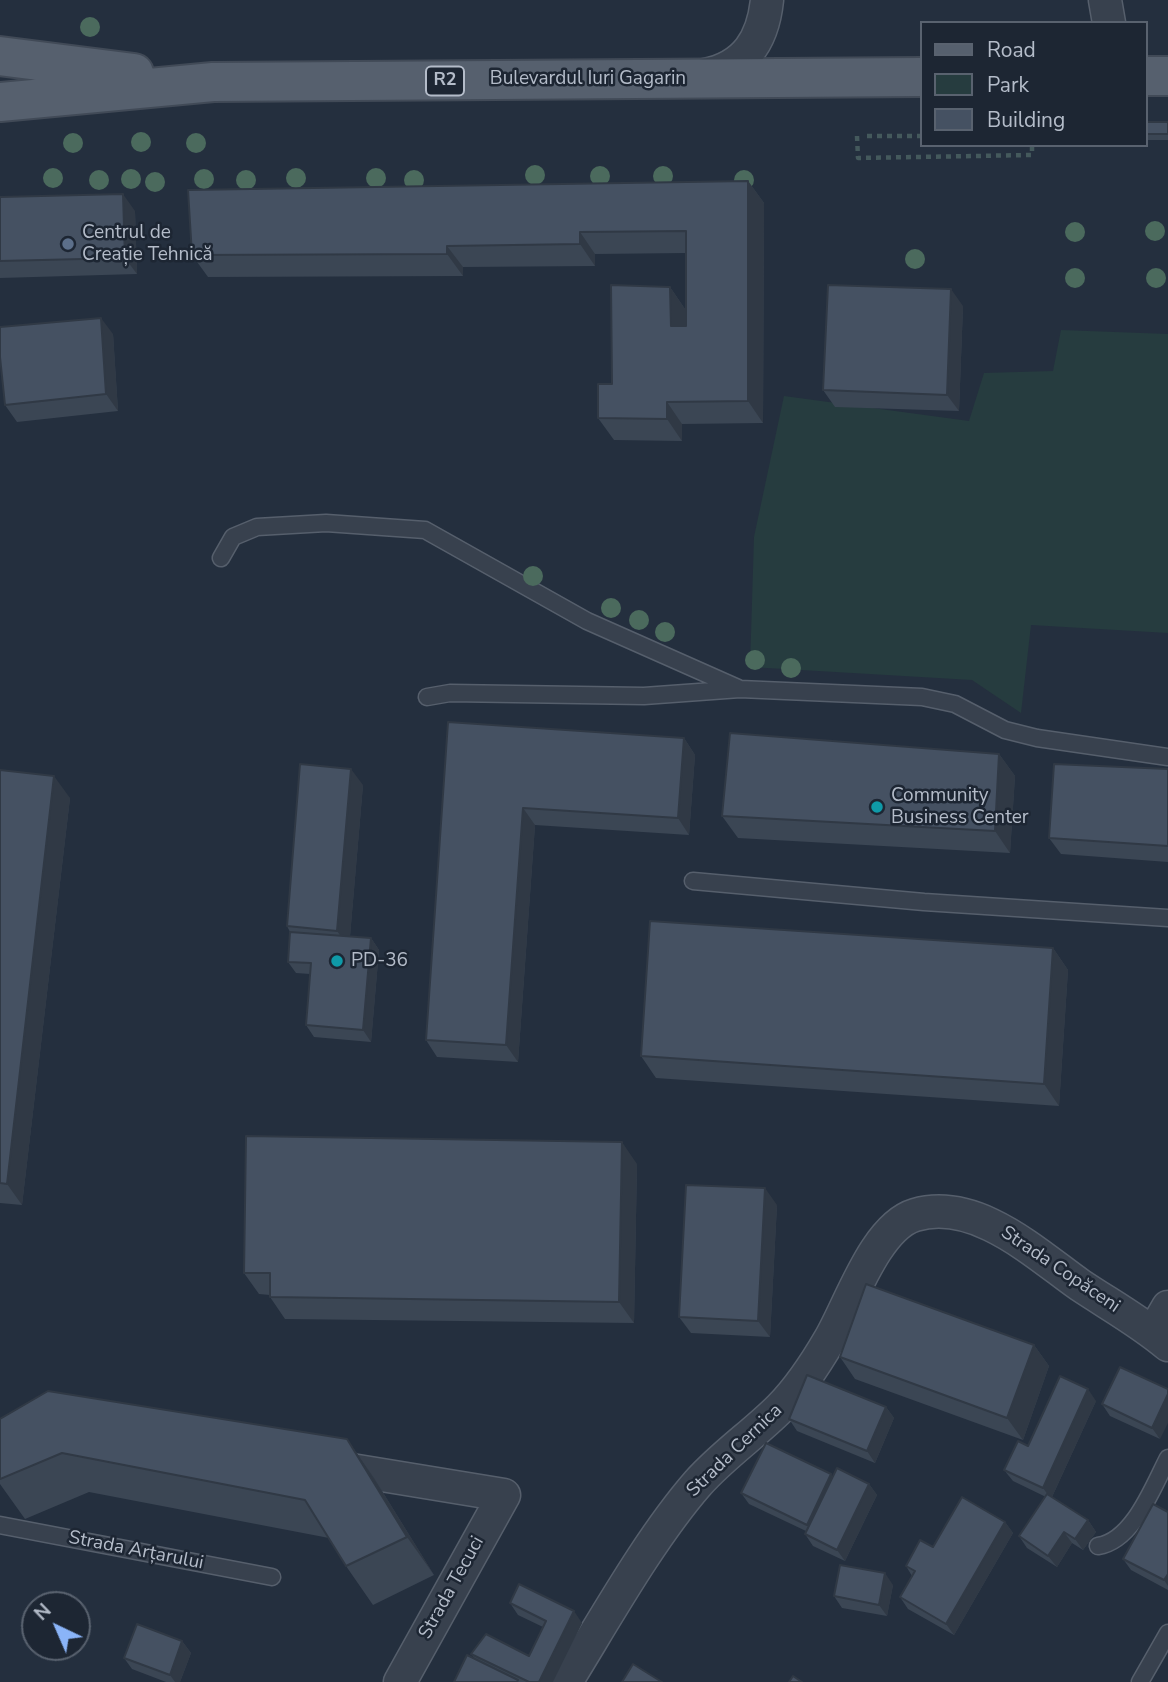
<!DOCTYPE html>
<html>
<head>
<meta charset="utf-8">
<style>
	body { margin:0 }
	#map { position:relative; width:1168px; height:1682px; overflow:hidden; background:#242f3e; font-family:"Nunito Sans",sans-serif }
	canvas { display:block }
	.legend { position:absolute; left:920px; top:21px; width:228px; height:126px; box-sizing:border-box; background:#1d2633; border:2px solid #59626f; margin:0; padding:9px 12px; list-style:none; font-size:21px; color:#b4bcc9 }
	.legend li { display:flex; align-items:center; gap:14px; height:35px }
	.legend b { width:35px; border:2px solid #59626f }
	.north { position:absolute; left:21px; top:1591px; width:70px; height:70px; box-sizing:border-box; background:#1d2633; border:2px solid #59626f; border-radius:50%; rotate:316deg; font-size:19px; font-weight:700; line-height:28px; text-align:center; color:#b4bcc9 }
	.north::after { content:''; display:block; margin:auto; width:24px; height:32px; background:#8ab4f8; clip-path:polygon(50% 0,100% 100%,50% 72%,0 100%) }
</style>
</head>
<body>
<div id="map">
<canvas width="1168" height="1682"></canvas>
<ul class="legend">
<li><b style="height:9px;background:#56606e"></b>Road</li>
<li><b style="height:19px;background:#263c3f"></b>Park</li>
<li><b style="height:19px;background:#455162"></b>Building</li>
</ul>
<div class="north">N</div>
</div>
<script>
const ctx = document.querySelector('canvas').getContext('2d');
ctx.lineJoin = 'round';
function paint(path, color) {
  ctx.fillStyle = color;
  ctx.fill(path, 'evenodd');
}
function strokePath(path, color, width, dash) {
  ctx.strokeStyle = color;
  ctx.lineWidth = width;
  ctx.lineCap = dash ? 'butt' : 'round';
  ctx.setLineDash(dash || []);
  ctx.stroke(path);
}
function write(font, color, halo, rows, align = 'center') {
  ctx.font = font + ' "Nunito Sans",sans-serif';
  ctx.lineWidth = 5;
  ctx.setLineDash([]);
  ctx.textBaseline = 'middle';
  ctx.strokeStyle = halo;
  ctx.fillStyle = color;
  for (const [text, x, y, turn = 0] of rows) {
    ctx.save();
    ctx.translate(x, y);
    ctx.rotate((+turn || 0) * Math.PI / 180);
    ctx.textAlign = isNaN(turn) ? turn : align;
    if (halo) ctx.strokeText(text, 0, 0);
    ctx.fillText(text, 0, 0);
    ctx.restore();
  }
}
paint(new Path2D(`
	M1061 330 1168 334V633L1031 625 1021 713 972 680 750 667 754 537 784 396 969 421 984 373 1053 371Z`), '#263c3f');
const service = new Path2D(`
	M221 558 233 537 257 527 326 523 425 530 587 621 738 688
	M427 697 450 693 644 696 740 689 922 697 955 704 1005 730 1037 738 1168 757
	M693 881 924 902 1168 918
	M0 1525 272 1577
	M1098 1546C1133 1541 1153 1487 1168 1458
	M1140 1682 1168 1633`);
const minor = new Path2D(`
	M1105 0 1109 23
	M705 75C746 67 763 39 767 0
	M1153 1333 1168 1307
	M327 1466 504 1495 400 1682
	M566 1682C605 1619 650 1538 698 1483 723 1455 754 1434 780 1408 800 1388 816 1363 830 1339 850 1305 875 1227 915 1215 976 1197 1036 1254 1080 1285 1110 1305 1141 1322 1168 1345`);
const primary = new Path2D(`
	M0 56 134 73
	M1145 76H1168
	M0 102 213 82 921 77`);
strokePath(service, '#565f6c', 19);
strokePath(minor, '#565f6c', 35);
strokePath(primary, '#414a57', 42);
strokePath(new Path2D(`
	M857 136 858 158 1032 155V145
	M867 136H921`), '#44595c', 4.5, [5, 5]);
strokePath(service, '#38414e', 16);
strokePath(minor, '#38414e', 32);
strokePath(primary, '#56606e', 38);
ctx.fillStyle = '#4b6a5d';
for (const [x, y] of [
	[90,27],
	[141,142],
	[73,143],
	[196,143],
	[535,175],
	[600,176],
	[663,176],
	[53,178],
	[296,178],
	[376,178],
	[131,179],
	[204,179],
	[99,180],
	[246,180],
	[414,180],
	[744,180],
	[155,182],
	[1155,231],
	[1075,232],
	[915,259],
	[1075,278],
	[1156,278],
	[533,576],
	[611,608],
	[639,620],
	[665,632],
	[755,660],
	[791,668]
]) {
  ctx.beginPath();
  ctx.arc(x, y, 10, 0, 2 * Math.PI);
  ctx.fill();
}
paint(new Path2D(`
	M1145 122H1168V140H1145Z
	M748 181 764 203 763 423 682 424V441L614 440 598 418 612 384 670 287 685 309 686 253 595 254V266L463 267V276L208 277 192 255Z
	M0 197 135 211 137 274 0 278Z
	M963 306 959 411 835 407 823 390Z
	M113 334 118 411 17 422 5 405Z
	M448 722 684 738 695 755 689 835 535 825 518 1062 437 1057 426 1040Z
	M999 754 1015 776 1010 853 738 838 722 816Z
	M1168 769V862L1061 854 1049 838Z
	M0 770 70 798 22 1205 0 1203Z
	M363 785 350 936 371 938 379 950 371 1042 314 1037 306 1025 310 974 296 973 288 962 290 932 287 926Z
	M1053 948 1068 970 1059 1106 656 1078 641 1056Z
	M637 1164 634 1323 285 1319 270 1297V1295L259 1294 244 1273Z
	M777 1205 770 1337 691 1333 679 1317Z
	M1034 1345 1049 1366 1023 1440 855 1379 840 1357Z
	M1120 1367 1160 1439 1110 1416 1102 1404Z
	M1096 1401 1052 1497 1088 1520 1096 1532 1083 1550 1072 1543 1057 1567 1027 1548 1019 1536 1046 1497 1013 1481 1004 1470 1028 1446Z
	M886 1407 894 1418 875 1463 797 1431 789 1419Z
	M0 1419 347 1439 374 1478 434 1575 373 1605 346 1566 329 1538 89 1492 25 1519 0 1484Z
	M833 1476 869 1484 877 1495 845 1561 813 1546 805 1534 806 1531 749 1504 741 1493Z
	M1168 1512V1590L1131 1570 1123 1559Z
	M1005 1522 1013 1533 954 1635 908 1609 900 1597 912 1576 906 1566 933 1547Z
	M893 1585 887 1616 842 1608 834 1596Z
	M510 1603 582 1623 553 1682H454L475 1659 471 1654 529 1656 543 1627 518 1615Z
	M182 1641 191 1653 180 1682H166L132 1669 124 1658Z`), '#3b4654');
paint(new Path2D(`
	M748 181 764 203 763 423 748 401Z
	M123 194 135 211 137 274 125 258Z
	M580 232 595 254V266L580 244Z
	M447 246 463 267V276L447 254Z
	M670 287 685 309 686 348 671 326Z
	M951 289 963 306 959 411 947 395Z
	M101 318 113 334 118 411 106 394Z
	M667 402 682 424V441L667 419Z
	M684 738 695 755 689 835 678 818Z
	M999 754 1015 776 1010 853 995 831Z
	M351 769 363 785 349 948 337 931Z
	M54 776 70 798 22 1205 7 1184Z
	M523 808 535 825 518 1062 506 1045Z
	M371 938 379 950 371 1042 363 1030Z
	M1053 948 1068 970 1059 1106 1044 1084Z
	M622 1142 637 1164 634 1323 619 1302Z
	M765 1188 777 1205 770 1337 758 1321Z
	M1034 1345 1049 1366 1023 1440 1007 1418Z
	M1088 1389 1096 1401 1051 1499 1043 1488Z
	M1168 1394V1423L1160 1439 1152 1428Z
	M886 1407 894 1418 875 1463 867 1451Z
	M347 1439 374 1478 434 1575 407 1537Z
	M831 1474 839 1486 815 1536 807 1525Z
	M869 1484 877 1495 845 1561 837 1550Z
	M1088 1520 1096 1532 1083 1550 1075 1539Z
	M1005 1522 1013 1533 954 1635 946 1624Z
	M1064 1532 1072 1543 1057 1567 1048 1556Z
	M885 1573 893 1585 887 1616 879 1605Z
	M1168 1574V1586L1164 1580Z
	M574 1611 582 1623 553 1682H539Z
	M182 1641 191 1653 180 1682H175L170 1675Z`), '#303945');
const building = new Path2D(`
	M1145 122H1168V134H1145Z
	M748 181V401L667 402V419L598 418V384H612L611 285 670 287 671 326H686V231L580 232V244L447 246V254L192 255 188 190Z
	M123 194 125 258 0 261V197Z
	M828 285 951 289 947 395 823 390Z
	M101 318 106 394 5 405 0 357V327Z
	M448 722 684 738 678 818 523 808 506 1045 426 1040Z
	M730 733 999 754 995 831 722 816Z
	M300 764 351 769 337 931 287 926Z
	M1054 764 1168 769V846L1049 838Z
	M0 770 54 776 7 1184 0 1183Z
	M650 921 1053 948 1044 1084 641 1056Z
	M290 932 371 938 363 1030 306 1025 311 963 288 962Z
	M246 1136 622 1142 619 1302 270 1297V1273H244Z
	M686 1185 765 1188 758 1321 679 1317Z
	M866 1284 1034 1345 1007 1418 840 1357Z
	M1120 1367 1168 1389V1394L1152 1428 1102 1404Z
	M807 1375 886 1407 867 1451 789 1419Z
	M1060 1376 1088 1389 1043 1488 1004 1470 1018 1441 1028 1446Z
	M48 1391 347 1439 407 1537 346 1566 305 1500 62 1453 0 1479V1419Z
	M766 1443 831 1474 807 1525 741 1493Z
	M837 1468 869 1484 837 1550 805 1534Z
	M1047 1494 1088 1520 1075 1539 1064 1532 1048 1556 1019 1536Z
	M962 1497 1005 1522 946 1624 900 1597 915 1571 906 1566 920 1540 933 1547Z
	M1153 1504 1168 1512V1574L1164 1580 1123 1559Z
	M840 1565 885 1573 879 1605 834 1596Z
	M519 1584 574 1611 539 1682H529L471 1654 486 1634 529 1656 546 1621 510 1603Z
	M137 1624 182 1641 170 1675 124 1658Z
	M467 1655 518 1680 517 1682H454Z
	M633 1664 662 1682H622Z
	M793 1676 802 1682H789Z`);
paint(building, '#455162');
strokePath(building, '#303945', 2);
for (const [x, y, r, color] of [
	[68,244,7,"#5c6f8a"],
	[877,807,7,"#0f9aa8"],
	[337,961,7,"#0f9aa8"]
]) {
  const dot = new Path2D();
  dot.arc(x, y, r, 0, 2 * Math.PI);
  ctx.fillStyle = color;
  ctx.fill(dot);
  strokePath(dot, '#1d2633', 2.5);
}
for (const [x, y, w] of [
	[445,81,38]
]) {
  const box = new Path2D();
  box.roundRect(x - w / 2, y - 14.5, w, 29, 5);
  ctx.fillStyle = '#1d2633';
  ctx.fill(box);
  strokePath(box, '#b4bcc9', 2);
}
write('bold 18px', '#b4bcc9', null, [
	["R2",445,81]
]);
write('19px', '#b4bcc9', '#1d2633', [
	["Bulevardul Iuri Gagarin",588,79],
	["Strada Copăceni",1060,1270,34],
	["Strada Cernica",735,1451,-44],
	["Strada Arțarului",136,1551,11],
	["Strada Tecuci",452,1588,-61]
]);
write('19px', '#b4bcc9', '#1d2633', [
	["Centrul de",82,233],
	["Creație Tehnică",82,255],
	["Community",891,796],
	["Business Center",891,818],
	["PD-36",351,961]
], 'left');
</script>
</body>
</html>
